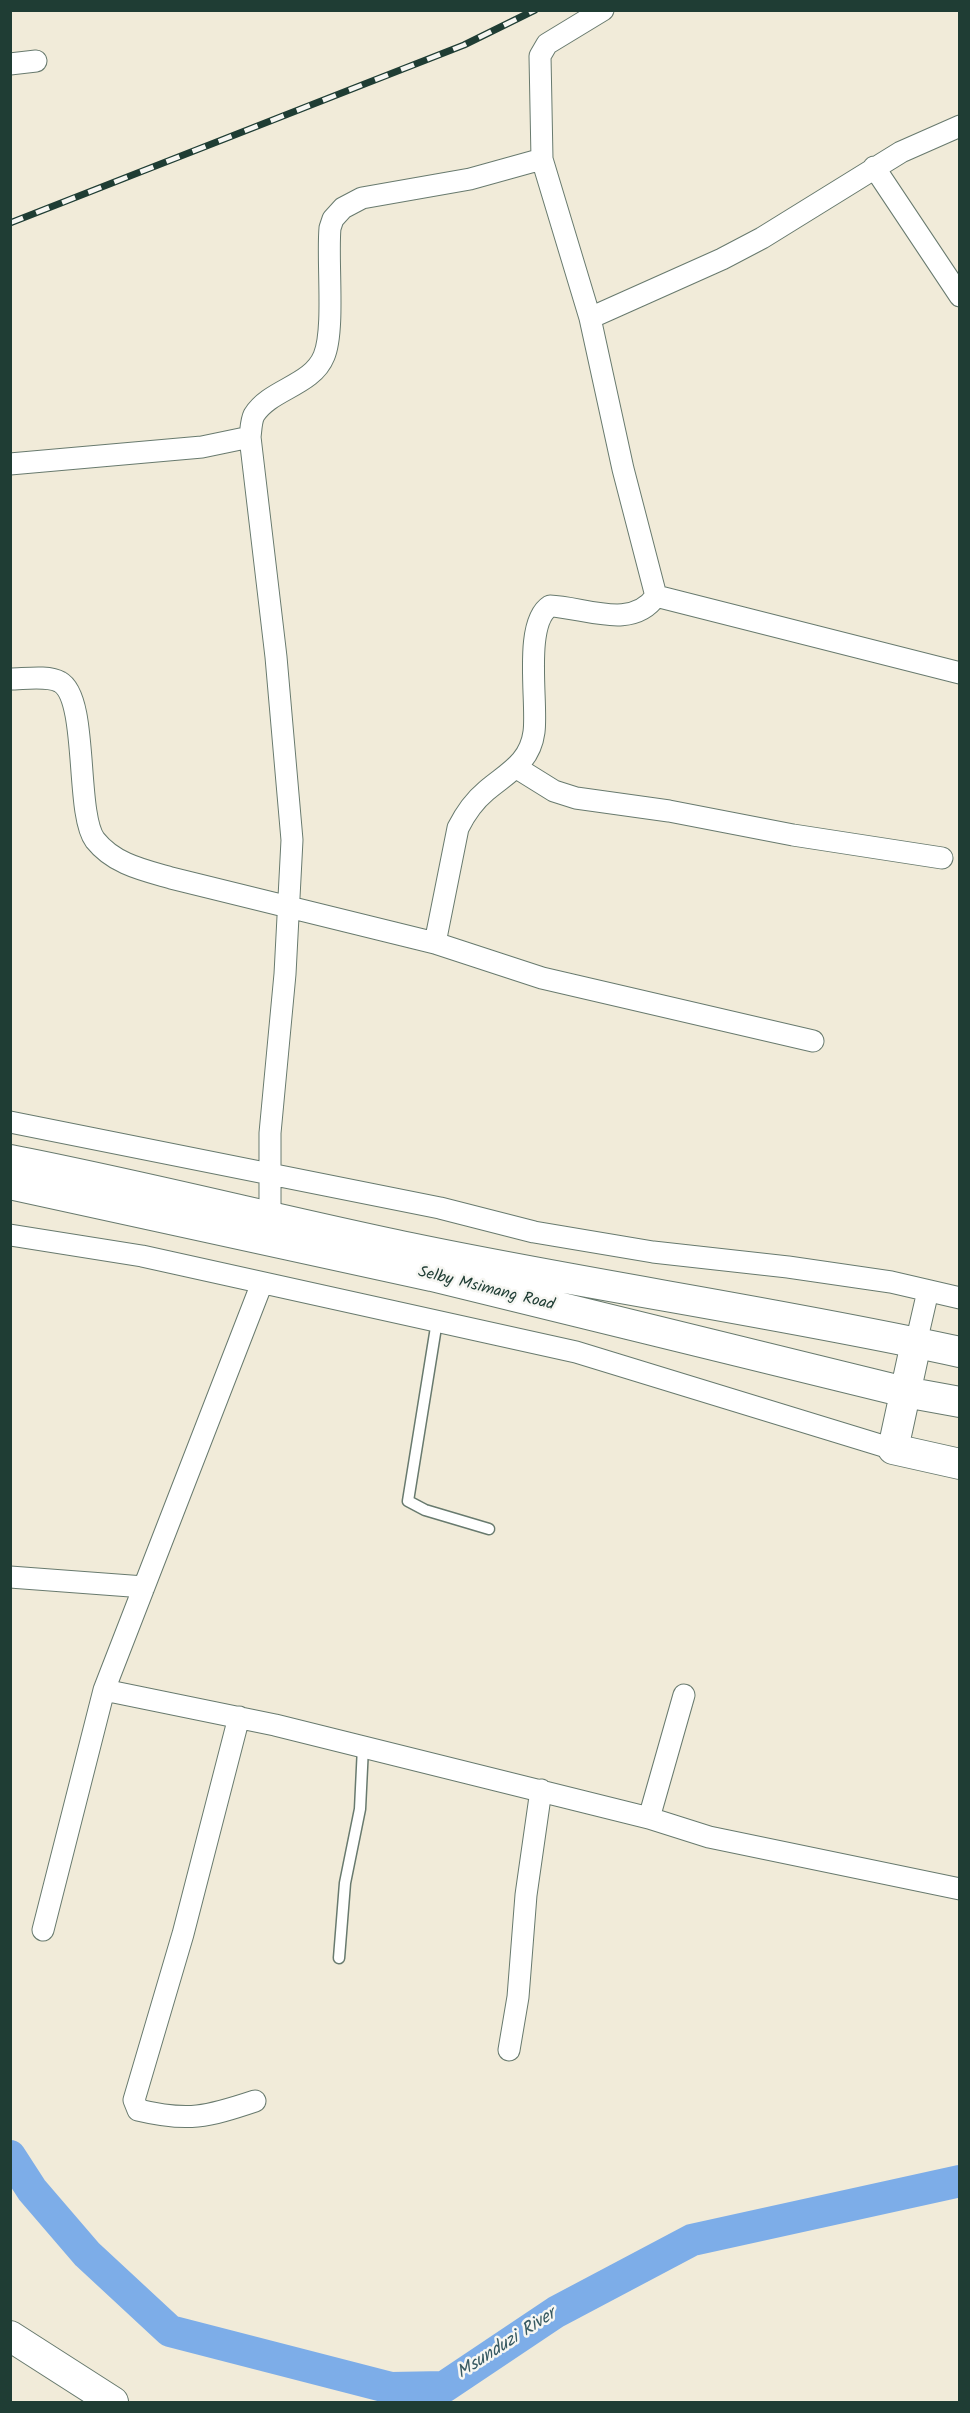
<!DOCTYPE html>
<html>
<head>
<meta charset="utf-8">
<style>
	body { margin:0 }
	#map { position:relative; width:970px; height:2413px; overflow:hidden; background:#f1ebd9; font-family:Kalam,sans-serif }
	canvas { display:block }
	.frame { position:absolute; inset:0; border:12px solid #1f3d34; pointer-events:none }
</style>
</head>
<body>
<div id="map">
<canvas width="970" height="2413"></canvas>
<div class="frame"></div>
</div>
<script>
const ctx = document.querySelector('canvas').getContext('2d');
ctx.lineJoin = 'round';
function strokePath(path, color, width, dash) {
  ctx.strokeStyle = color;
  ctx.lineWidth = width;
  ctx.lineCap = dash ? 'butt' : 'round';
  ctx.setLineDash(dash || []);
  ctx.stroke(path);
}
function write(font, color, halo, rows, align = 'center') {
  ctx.font = font + ' Kalam,sans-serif';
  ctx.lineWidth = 5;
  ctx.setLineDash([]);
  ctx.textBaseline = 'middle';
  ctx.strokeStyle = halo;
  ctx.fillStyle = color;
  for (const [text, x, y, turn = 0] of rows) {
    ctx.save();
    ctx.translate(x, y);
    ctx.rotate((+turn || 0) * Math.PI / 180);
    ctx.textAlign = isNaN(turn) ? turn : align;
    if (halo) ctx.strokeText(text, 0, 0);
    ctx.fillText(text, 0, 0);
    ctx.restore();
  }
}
strokePath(new Path2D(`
	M10 2156 32 2190 87 2254 170 2331 391 2388 444 2387 556 2312 692 2240 960 2181`), '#7dade8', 32);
const lane = new Path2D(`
	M437 1321 408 1501 425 1510 489 1529
	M339 1958 345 1883 360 1809 363 1747`);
const street = new Path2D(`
	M603 10 547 44 540 56 542 159 590 318 623 469 656 596
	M10 64 36 61
	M874 167 960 296
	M590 318 722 259 762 238 901 152 960 126
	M10 464 202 447 250 437
	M656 596 960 673
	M10 679C24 679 48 675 60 682 89 698 75 813 95 840 114 864 143 870 171 878L435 943 458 828C465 814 474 801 486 791 507 773 530 763 534 732 538 703 523 623 550 606 584 607 632 631 656 596
	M517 768 554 791 576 798 669 811 793 835 942 858
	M435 943 542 978 813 1041
	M10 1122 440 1208 534 1232 653 1252 788 1267 891 1282 960 1298
	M270 1216V1133L285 974 292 840 276 657 250 437C251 430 251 421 254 415 270 389 312 386 324 356 335 330 327 260 330 228L333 219 343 208 362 198 470 179 542 159
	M10 1235 142 1256 576 1352 893 1449
	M916 1343 928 1291
	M10 1577 144 1587
	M104 1690 275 1725 649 1818 709 1837 960 1889
	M239 1717 183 1934 134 2100 138 2110C188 2122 207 2117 255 2101
	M649 1818 684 1695
	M43 1930 104 1690 262 1283
	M509 2050 518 1997 526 1895 541 1790`);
const secondary = new Path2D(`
	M10 1160C144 1186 276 1220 410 1248 592 1286 777 1312 960 1352
	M10 1184 432 1276 905 1392 960 1402
	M916 1343 893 1449 960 1464
	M10 2336 113 2402`);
strokePath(lane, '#687a6e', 13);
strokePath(street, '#687a6e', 23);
strokePath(secondary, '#687a6e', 32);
strokePath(lane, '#fff', 10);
strokePath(street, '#fff', 21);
strokePath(secondary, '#fff', 30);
const rail = new Path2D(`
	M10 223 464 45 535 10`);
strokePath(rail, '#1f3d34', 7);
strokePath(rail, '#f6f6f2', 4.5, [14]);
write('16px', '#1f3d34', '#f6f6f2', [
	["Selby Msimang Road",486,1290,14]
]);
write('italic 18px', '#365961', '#f6f6f2', [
	["Msunduzi River",507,2345,-33]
]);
</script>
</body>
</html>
